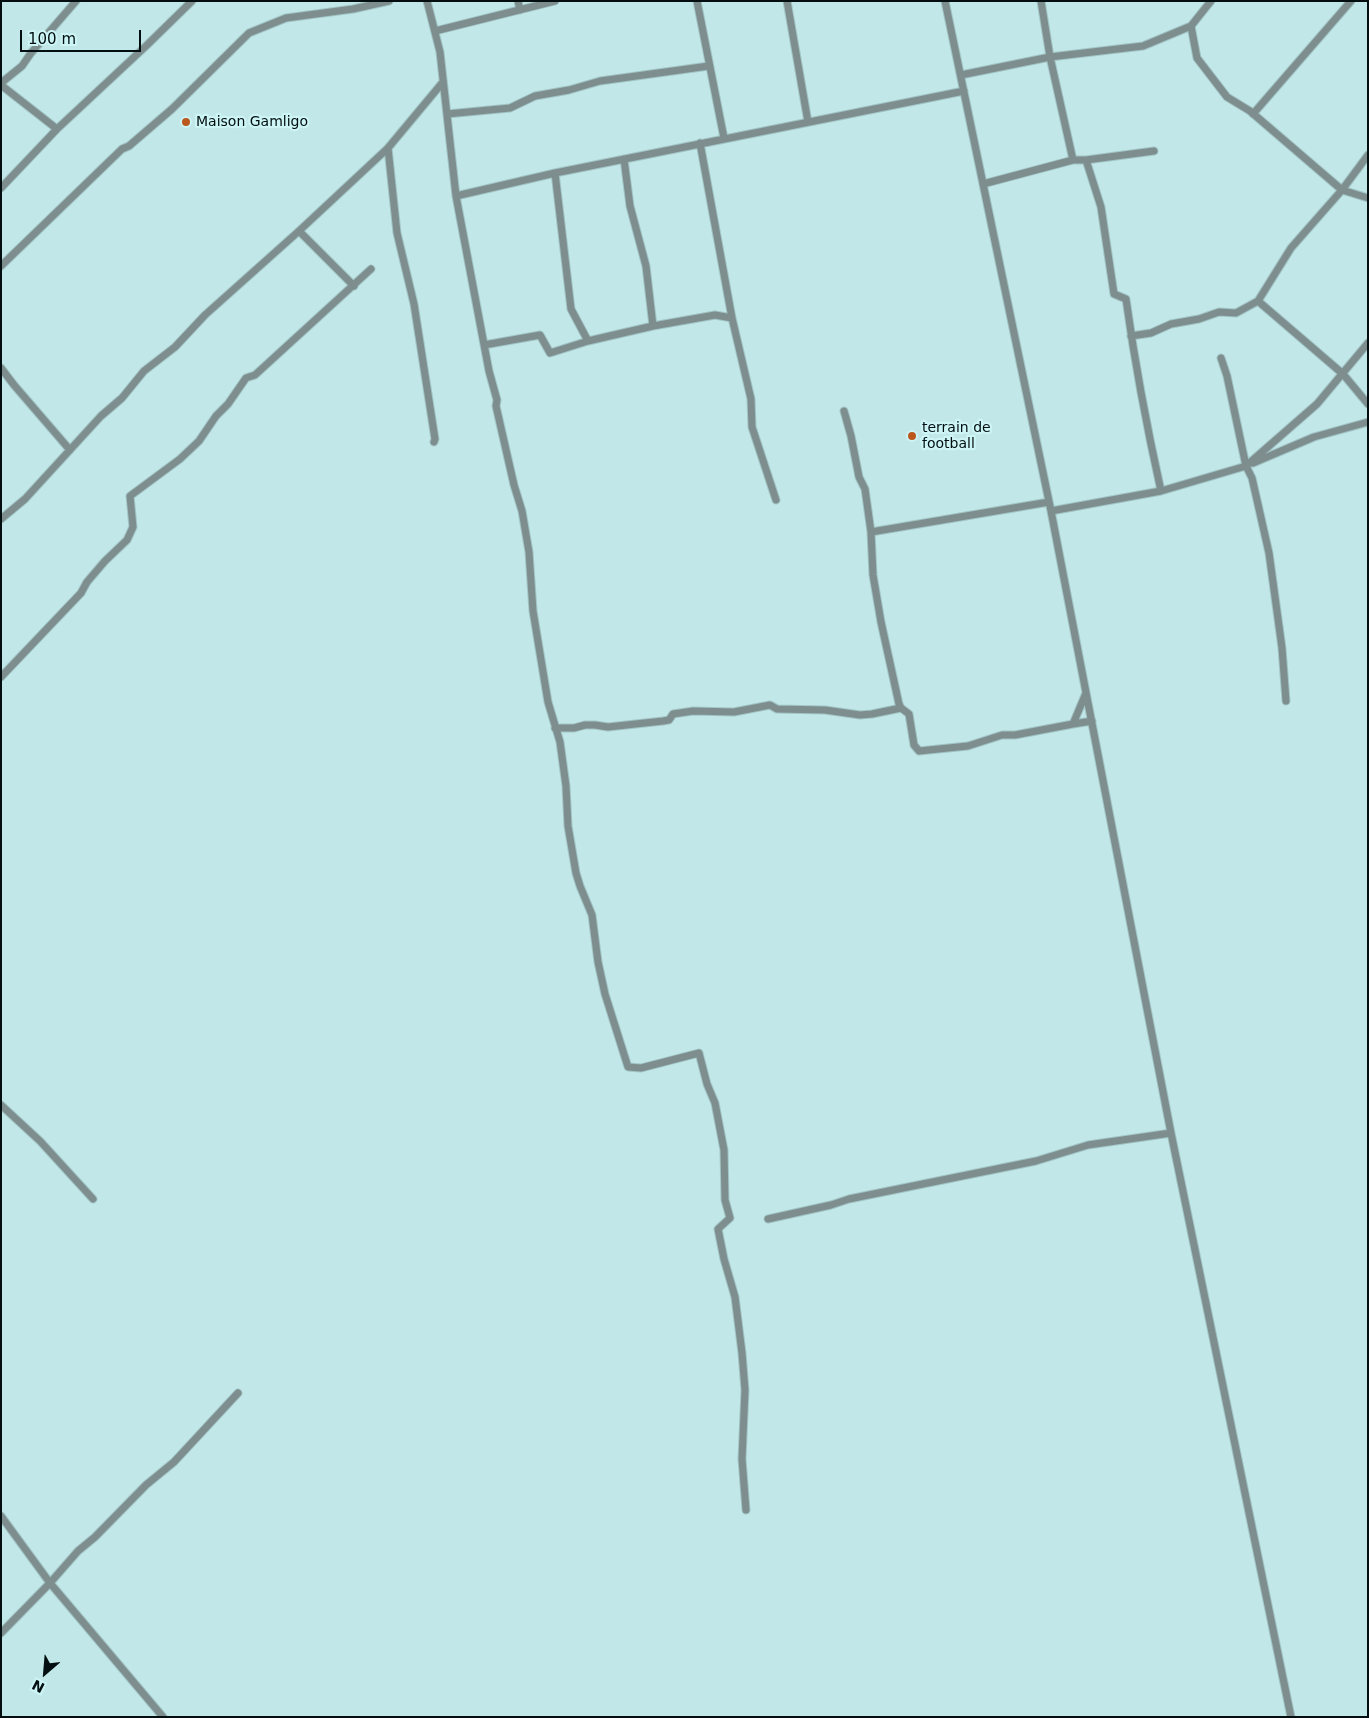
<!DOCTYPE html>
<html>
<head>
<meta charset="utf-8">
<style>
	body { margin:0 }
	#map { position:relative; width:1369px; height:1718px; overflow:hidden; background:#c1e7e8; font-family:"DejaVu Sans",sans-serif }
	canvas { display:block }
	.frame { position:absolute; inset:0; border:2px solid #020e0f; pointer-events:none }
	.north { position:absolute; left:20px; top:1648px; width:50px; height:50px; -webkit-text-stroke:4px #cef5f6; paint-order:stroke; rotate:207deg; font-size:14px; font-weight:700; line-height:20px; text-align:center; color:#020e0f }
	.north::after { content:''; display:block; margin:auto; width:18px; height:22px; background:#020e0f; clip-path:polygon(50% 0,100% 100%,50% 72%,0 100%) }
	.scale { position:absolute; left:20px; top:30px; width:121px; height:22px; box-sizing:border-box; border:2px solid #020e0f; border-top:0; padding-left:6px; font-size:15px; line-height:18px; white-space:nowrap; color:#020e0f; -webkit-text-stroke:4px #cef5f6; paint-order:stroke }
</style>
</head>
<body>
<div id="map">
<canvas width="1369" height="1718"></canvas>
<div class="frame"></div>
<div class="north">N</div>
<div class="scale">100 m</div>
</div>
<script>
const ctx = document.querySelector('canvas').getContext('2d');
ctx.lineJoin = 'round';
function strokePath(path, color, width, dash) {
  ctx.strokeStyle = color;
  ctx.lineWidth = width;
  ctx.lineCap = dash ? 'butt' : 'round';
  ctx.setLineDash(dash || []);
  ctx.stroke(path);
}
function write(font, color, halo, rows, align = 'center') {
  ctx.font = font + ' "DejaVu Sans",sans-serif';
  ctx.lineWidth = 4.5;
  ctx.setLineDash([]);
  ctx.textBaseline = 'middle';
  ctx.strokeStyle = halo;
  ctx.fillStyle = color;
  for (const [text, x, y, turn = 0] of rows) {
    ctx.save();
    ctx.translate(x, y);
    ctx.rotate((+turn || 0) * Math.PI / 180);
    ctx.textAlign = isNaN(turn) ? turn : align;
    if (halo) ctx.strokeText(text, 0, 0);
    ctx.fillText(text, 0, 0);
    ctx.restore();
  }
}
const street = new Path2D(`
	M427 1 440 52 456 196 489 371 497 400 496 406 514 485 522 511 529 552 533 611 548 702 560 742 566 786 568 826 576 873 580 886 592 915 598 962 605 994 628 1067 641 1068 699 1053 707 1084 715 1103 724 1150 725 1200 730 1218 718 1229 724 1259 735 1297 742 1353 745 1390 742 1459 746 1510
	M518 1 520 10
	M697 1 724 138
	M787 1 808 122
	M945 1 1051 511 1171 1133 1291 1717
	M1041 1 1050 57 1073 160
	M1191 26 1197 58 1227 97 1250 111 1342 190 1368 198
	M435 31 555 1
	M961 75 1050 57 1143 46 1191 26 1211 1
	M1 83 22 66 31 53 76 1
	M1 85 57 129
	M447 114 510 108 535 96 569 90 600 81 709 66
	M1253 114 1351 1
	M700 143 732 318 751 399 752 427 776 500
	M388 148 397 233 414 304 435 439 434 442
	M624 159 630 206 646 266 653 326
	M1086 160 1101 207 1114 294 1126 299C1135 364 1147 428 1161 491
	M555 173 571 309 588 341
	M983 184 1073 160H1086L1154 151
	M1 188 57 129 146 46 192 1
	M456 196 555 173 964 91
	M299 231 354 286
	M1 266 122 149 129 146 172 109 249 33 286 18 353 9 389 1
	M1258 301 1343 374 1368 404
	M1131 336 1151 333 1171 324 1199 319 1219 312 1236 313 1258 301 1291 248 1342 190 1368 155
	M484 345 540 335 550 353 588 341 653 326 715 315 732 318
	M1221 358 1227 376 1246 466 1252 478 1269 553 1282 648 1286 701
	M1 368 14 385 70 450
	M844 411 851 436 859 477 865 489 871 532 873 575 881 622 899 704 901 708 909 714 914 745 919 751 968 746 1002 735H1015L1073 724 1086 693
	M1253 463 1314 437 1368 422
	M1051 511 1161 491 1246 466 1317 404 1368 343
	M1 519 25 499 101 416 122 398 144 371 175 347 205 315 299 231 388 148 443 82
	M871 532 1049 502
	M1 677 81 593 87 582 105 561 127 540 133 527 130 496 180 459 199 441 216 416 228 404 246 378 255 375 371 269
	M1073 724 1092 721
	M555 728H574L585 725H595L608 727 663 721 669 720 673 714 693 711 734 712 770 705 777 709 825 710 860 715 872 714 901 708
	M1 1105 40 1141 93 1199
	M768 1219 831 1205 849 1199 1036 1161 1088 1145 1171 1133
	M1 1516 50 1583 163 1717
	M1 1633 50 1583 78 1551 95 1537 146 1485 174 1462 238 1393`);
strokePath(street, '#a2c4c5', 9);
strokePath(street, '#7e8e8e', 7);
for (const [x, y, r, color] of [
	[186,122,5,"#ba581d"],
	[912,436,5,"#ba581d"]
]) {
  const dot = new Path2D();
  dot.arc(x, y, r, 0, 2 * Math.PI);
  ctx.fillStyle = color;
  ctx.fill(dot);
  strokePath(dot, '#cef5f6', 2);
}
write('14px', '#020e0f', '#cef5f6', [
	["Maison Gamligo",196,122],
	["terrain de",922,428],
	["football",922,444]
], 'left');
</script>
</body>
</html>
